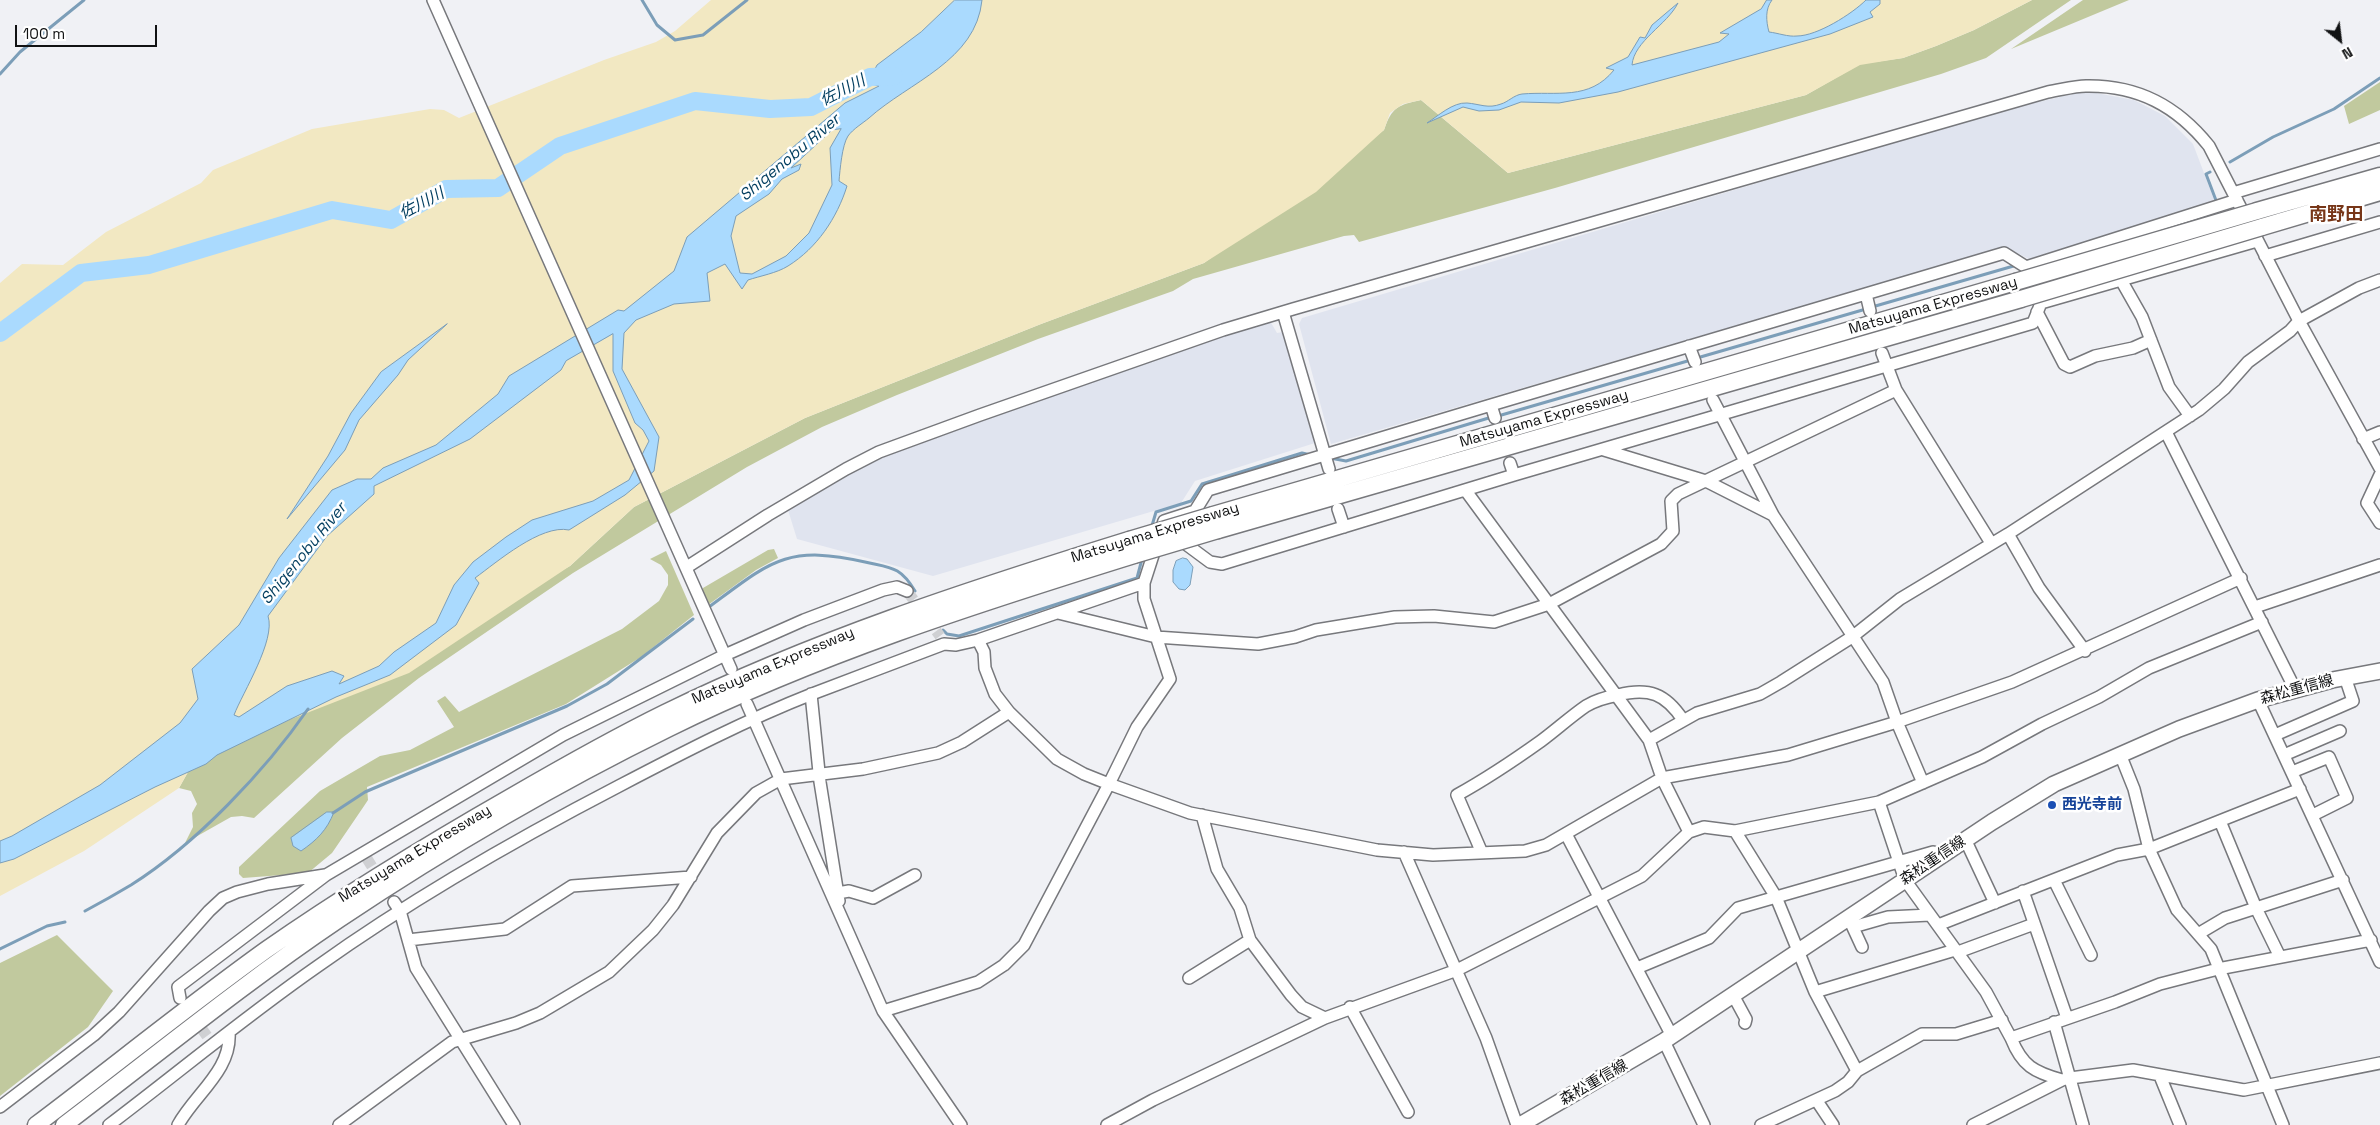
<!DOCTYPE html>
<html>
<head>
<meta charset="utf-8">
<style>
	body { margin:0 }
	#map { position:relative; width:2380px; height:1125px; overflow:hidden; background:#f0f1f5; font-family:"Space Grotesk",sans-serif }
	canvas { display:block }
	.north { position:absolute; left:2315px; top:15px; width:50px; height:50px; -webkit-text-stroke:4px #fff; paint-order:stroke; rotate:151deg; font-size:14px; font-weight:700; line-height:20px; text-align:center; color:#111213 }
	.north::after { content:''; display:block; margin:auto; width:18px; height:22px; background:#111213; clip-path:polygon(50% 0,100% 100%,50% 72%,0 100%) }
	.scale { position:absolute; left:15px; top:25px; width:142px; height:22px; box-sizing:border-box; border:2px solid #111213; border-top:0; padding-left:6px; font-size:15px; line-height:18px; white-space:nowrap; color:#111213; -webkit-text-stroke:4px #fff; paint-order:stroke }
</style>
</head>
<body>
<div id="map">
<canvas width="2380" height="1125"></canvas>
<div class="north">N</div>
<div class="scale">100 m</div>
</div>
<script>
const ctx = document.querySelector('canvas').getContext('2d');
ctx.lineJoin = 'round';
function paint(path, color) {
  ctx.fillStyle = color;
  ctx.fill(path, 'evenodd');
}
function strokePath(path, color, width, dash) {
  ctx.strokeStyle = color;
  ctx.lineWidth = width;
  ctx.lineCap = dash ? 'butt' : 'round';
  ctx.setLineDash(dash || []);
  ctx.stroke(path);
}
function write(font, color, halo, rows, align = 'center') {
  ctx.font = font + ' "Space Grotesk","Noto Sans JP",sans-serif';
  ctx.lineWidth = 5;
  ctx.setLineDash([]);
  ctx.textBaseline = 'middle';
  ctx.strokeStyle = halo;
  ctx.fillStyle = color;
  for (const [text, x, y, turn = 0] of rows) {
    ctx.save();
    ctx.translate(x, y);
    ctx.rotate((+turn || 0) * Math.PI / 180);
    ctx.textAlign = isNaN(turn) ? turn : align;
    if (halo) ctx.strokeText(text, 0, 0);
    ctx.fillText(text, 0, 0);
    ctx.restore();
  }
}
paint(new Path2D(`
	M2077 93H2096L2134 100 2165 116 2193 144 2215 202 2029 259 2005 247 1331 444 1299 324 1302 318 2004 110Z
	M1270 321 1277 333 1283 332 1315 443 1195 481 1181 503 933 576 797 539 788 510 840 478 884 457 1149 360Z`), '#e0e4ef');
paint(new Path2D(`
	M2032 0H2071L1986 58 1941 74 1555 188 1359 242 1354 235 1344 236 1193 279 1173 291 1038 339 897 395 822 427 747 467 573 573 419 678 342 738 254 818 242 816 231 817 185 843 193 827 192 813 197 804 191 791 179 788 197 756 570 566 634 507 805 418 1041 324 1204 263 1384 130C1392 107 1398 105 1421 100L1508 173 1806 95 1860 64 1903 58 1936 46 1974 30Z
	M2083 0H2129L2011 49Z
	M2380 82V110L2349 124 2344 106Z
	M774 549 778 558 756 570 708 605 702 592 703 588 768 550Z
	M666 551 694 615 641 657 566 704 367 787 368 800 362 809 332 853 308 873 243 878 239 874V867L320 791 380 756 410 750 454 727 437 701 445 696 459 712 622 629 659 601 668 585V575L661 565 650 559Z
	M57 935 113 991 88 1027 0 1096V963Z`), '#c1c99e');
paint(new Path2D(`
	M711 0H2032L1974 30 1936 46 1903 58 1860 65 1806 95 1508 173 1421 100 1403 104 1390 113 1384 130 1316 192 1204 263 1041 324 805 418 634 507 570 566 409 673 197 756 179 788 84 851 0 896V283L22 264 63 265 106 232 201 183 213 170 312 129 430 109 444 110 459 118 604 60 656 42 675 31Z`), '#f2e8c2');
const water = new Path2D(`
	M955 0H982C976 61 909 82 869 118 863 123 853 129 848 136 842 145 840 170 839 181L847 186C837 218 817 248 788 266 777 273 760 276 748 280L742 289 725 264 707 273 710 301 674 304 636 320 624 333 622 369 659 437 654 471 625 495 569 530C541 524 497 562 475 578L479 583 456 625 390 675 336 697 217 755 206 764 155 787 14 859 0 863V841L12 836 100 785 180 723 198 699 192 669 239 625 279 558 332 490 357 479H371L383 468 436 445 498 394 509 376 618 310 624 311 674 271 687 237 845 103 879 86 868 83 877 65 921 32ZM841 129 830 148 832 185 809 233 786 256 752 274 740 273 731 236 736 216 769 194 782 179 799 170 801 164 791 168 832 130ZM613 334V371L635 423 643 430 649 441 629 480 593 501 532 520 506 537 473 562 454 585 436 623 394 652 379 666 339 684 344 676 332 671 287 686 239 717 234 715C243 692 276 640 268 616L327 536 374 494V486L470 439 561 370 566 361Z
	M1767 0H1772C1765 9 1766 21 1769 32 1778 33 1788 37 1797 36 1817 36 1852 14 1866 0H1880V4L1870 12 1873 17 1830 34 1618 92 1559 103 1521 102 1499 110 1479 111 1463 107 1427 123C1438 116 1453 102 1467 103 1480 104 1488 109 1501 104 1508 102 1514 95 1522 94 1557 91 1589 101 1614 70L1606 68 1628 57 1640 37 1645 38 1652 25 1678 3C1667 25 1634 41 1632 65L1719 42 1729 34 1720 33 1761 9Z
	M447 324 408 360 398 375 359 420 345 450 287 519 328 456 351 413 381 372Z
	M1183 558 1187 559 1193 567 1190 585 1185 590 1179 589 1173 582V570L1176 561Z
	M327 812H334C327 830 317 840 301 851L293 846 291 838Z`);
paint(water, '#aadafe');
strokePath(water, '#7c9eb8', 1);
strokePath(new Path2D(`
	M642 0 657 25 675 40 703 35 747 0
	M0 74 20 52 84 0
	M2230 162 2273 137 2334 109 2380 78
	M2210 172 2206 174 2217 203
	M1872 307 2017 265
	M1697 358 1866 309
	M1498 416 1691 360
	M1330 458 1346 461 1492 417
	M1151 529 1156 512 1191 501 1202 484 1302 453 1311 455
	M709 607C770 562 786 544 865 562 891 568 900 566 915 591
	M943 630 947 634 959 636 1137 578 1142 559
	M333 813 365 792 567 706 607 684 693 619
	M85 911C100 903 116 894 131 885 196 844 265 771 308 709
	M0 949 47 926 65 922`), '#7c9eb8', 3);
strokePath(new Path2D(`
	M0 333 81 273 149 265 332 210 391 220 446 189 498 188 560 146 695 101 770 109 811 107 870 77 894 76`), '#aadafe', 18);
strokePath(new Path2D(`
	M907 591 940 636
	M366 857 381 881
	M183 1003 207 1036`), '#cfd0d3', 11, [11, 5.5]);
const minor = new Path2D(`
	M433 0 731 669
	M2233 193 2380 149
	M2265 256 2380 222
	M2121 280 2142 317 2169 387 2190 416
	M1866 294 1870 311
	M1283 312 1329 469
	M2037 312 2064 364 2070 367 2095 356 2133 348 2151 340
	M1689 346 1695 362
	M1882 353 1896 390 1991 543
	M1713 400 1773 515
	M1495 418 1491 405 2004 253 2026 267 2237 200
	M2166 432 2295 689
	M2363 439 2380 432
	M1604 450 1706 481 1773 515 1883 682 1897 722 1923 783
	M1510 463 1514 475
	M2380 475 2367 503 2380 523
	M1466 491 1649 740 1662 778 1689 832
	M1338 509 1344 527
	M2008 534 2039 588 2085 651
	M1179 539 1210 562 1222 564 1514 475 2033 323 2041 303 2257 241
	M687 567 768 515 846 469 879 452 980 415 1223 330 1293 309 2048 92C2061 90 2074 86 2086 86 2138 85 2177 106 2209 146L2299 321 2380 468
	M2255 607 2380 565
	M1058 613 1156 637 1258 644 1295 637 1316 630 1395 617 1434 616 1494 622 1549 604 1661 544 1673 531 1671 501 1678 494 1896 390
	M978 640 984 652 985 668 995 694 1009 712 1057 759 1084 774 1109 784 1190 813 1377 850 1433 855 1525 851 1546 845 1662 778 1788 755 1897 722 2012 682 2241 578
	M811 694 820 782 839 901
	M2258 700 2380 962
	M747 704 883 1011 961 1125
	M2275 735 2353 701 2345 677
	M1649 740 1697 713 1760 694 1781 682 1852 637 1900 599 2008 534 2199 410 2224 389 2248 362 2290 331 2299 321 2359 288 2380 280
	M2120 754 2134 789 2149 849 2177 910 2211 949 2283 1125
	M2284 755 2340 731
	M2292 772 2329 757 2347 798 2313 815
	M1879 802 1905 880 1986 992 2011 1038 2115 1002 2160 984 2218 969 2371 940
	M1202 815 1217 869 1240 908 1250 940 1291 995 1302 1007 1325 1018
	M2220 821 2256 908 2280 957
	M1735 831 1776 897 1815 992 1857 1071
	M1566 834 1672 1036
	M1965 839 1995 903
	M1404 852 1486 1038 1517 1125
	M1482 853 1457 795C1486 779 1513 761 1541 741 1556 730 1570 717 1586 706 1596 700 1607 697 1618 695 1649 687 1666 694 1683 720
	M2054 880 2091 955
	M2023 891 2067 1018
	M838 893 849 891 873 898 915 875
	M394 902 400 911 416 968 514 1125
	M1850 921 1862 947
	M1938 925 2117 855 2149 849 2300 789
	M1853 927 1888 917 1930 915
	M2198 934 2225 918 2343 880
	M408 940 505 929 572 886 691 877
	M1958 952 2034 924
	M1637 968 1709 938 1738 908 1933 852 1942 855
	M1189 978 1250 940
	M1815 992 1955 950
	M1733 995 1746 1019 1745 1023
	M180 998 178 987 326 875 563 735 725 655 804 620 883 590 897 587 907 591
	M1350 1007 1408 1112
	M883 1011 978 982 1004 965 1024 945 1109 784 1137 727 1170 679 1144 599V583
	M2054 1022 2083 1125
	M2011 1038C2022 1066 2034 1072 2062 1080
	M1664 1041 1704 1125
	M2160 1076 2180 1125
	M1817 1101 1833 1125
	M0 1107 94 1035 119 1012 209 911 223 898 237 892 268 884 325 875
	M109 1125C179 1072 246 1016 318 966 413 898 515 840 619 786 682 753 746 720 812 694 856 677 900 661 944 644L956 645 978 640 1144 583 1164 521 1195 511 1208 490 1491 405
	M178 1125C195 1094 232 1070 229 1032
	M339 1125 452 1042 516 1023 540 1013 609 972 653 930 673 905 717 833 756 793 781 779 863 769 938 753 962 742 1009 712
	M1107 1125 1153 1100 1325 1018 1457 970 1642 876 1689 832 1704 827 1735 831 1879 802 1982 757 2042 724 2099 697 2149 668 2262 622
	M1761 1125 1835 1091 1848 1082 1857 1071 1922 1034H1956L2002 1020
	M1973 1125 2062 1080 2070 1078 2133 1070 2244 1090 2380 1063`);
const major = new Path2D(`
	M1520 1125 1664 1041 1992 822 2054 784 2179 729 2258 700 2332 680 2380 671`);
const highway = new Path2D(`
	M2257 211 2380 176
	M2262 227 2380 192
	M1213 515 2015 282
	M1218 530 2021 299
	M36 1125C113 1067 188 1006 266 950 345 895 427 845 511 797 561 768 612 739 665 713 814 640 971 589 1129 540
	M64 1125C155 1056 244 983 339 919 444 849 555 784 669 728 817 655 976 604 1134 555`);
strokePath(minor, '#77787c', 14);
strokePath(major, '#77787c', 18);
strokePath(highway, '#77787c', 19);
strokePath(minor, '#fff', 11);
strokePath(major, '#fff', 15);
strokePath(highway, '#fff', 16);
const highwayBridge = new Path2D(`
	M2015 282 2257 211
	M2021 299 2262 227
	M1129 540 1213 515
	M1134 555 1218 530`);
strokePath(highwayBridge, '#77787c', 19, []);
strokePath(highwayBridge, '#fff', 16);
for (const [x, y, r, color] of [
	[2052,805,5,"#1a4fb4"]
]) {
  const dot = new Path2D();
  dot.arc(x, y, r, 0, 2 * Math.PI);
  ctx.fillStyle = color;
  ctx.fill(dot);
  strokePath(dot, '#fff', 2);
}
write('15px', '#111213', '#fff', [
	["Matsuyama Expressway",1933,306,-16],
	["Matsuyama Expressway",1544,419,-16],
	["Matsuyama Expressway",1155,533,-17],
	["Matsuyama Expressway",773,666,-23],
	["森松重信線",2297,690,-15],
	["Matsuyama Expressway",415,854,-31],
	["森松重信線",1933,861,-34],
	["森松重信線",1594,1083,-30]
]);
write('bold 15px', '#164399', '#fff', [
	["西光寺前",2062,805]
], 'left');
write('italic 16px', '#003d5f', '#fff', [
	["佐川川",843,91,-27],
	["Shigenobu River",790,158,-40],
	["佐川川",422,204,-28],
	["Shigenobu River",304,554,-51]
]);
write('bold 18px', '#773618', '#fff', [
	["南野田",2336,215]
]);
</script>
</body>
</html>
